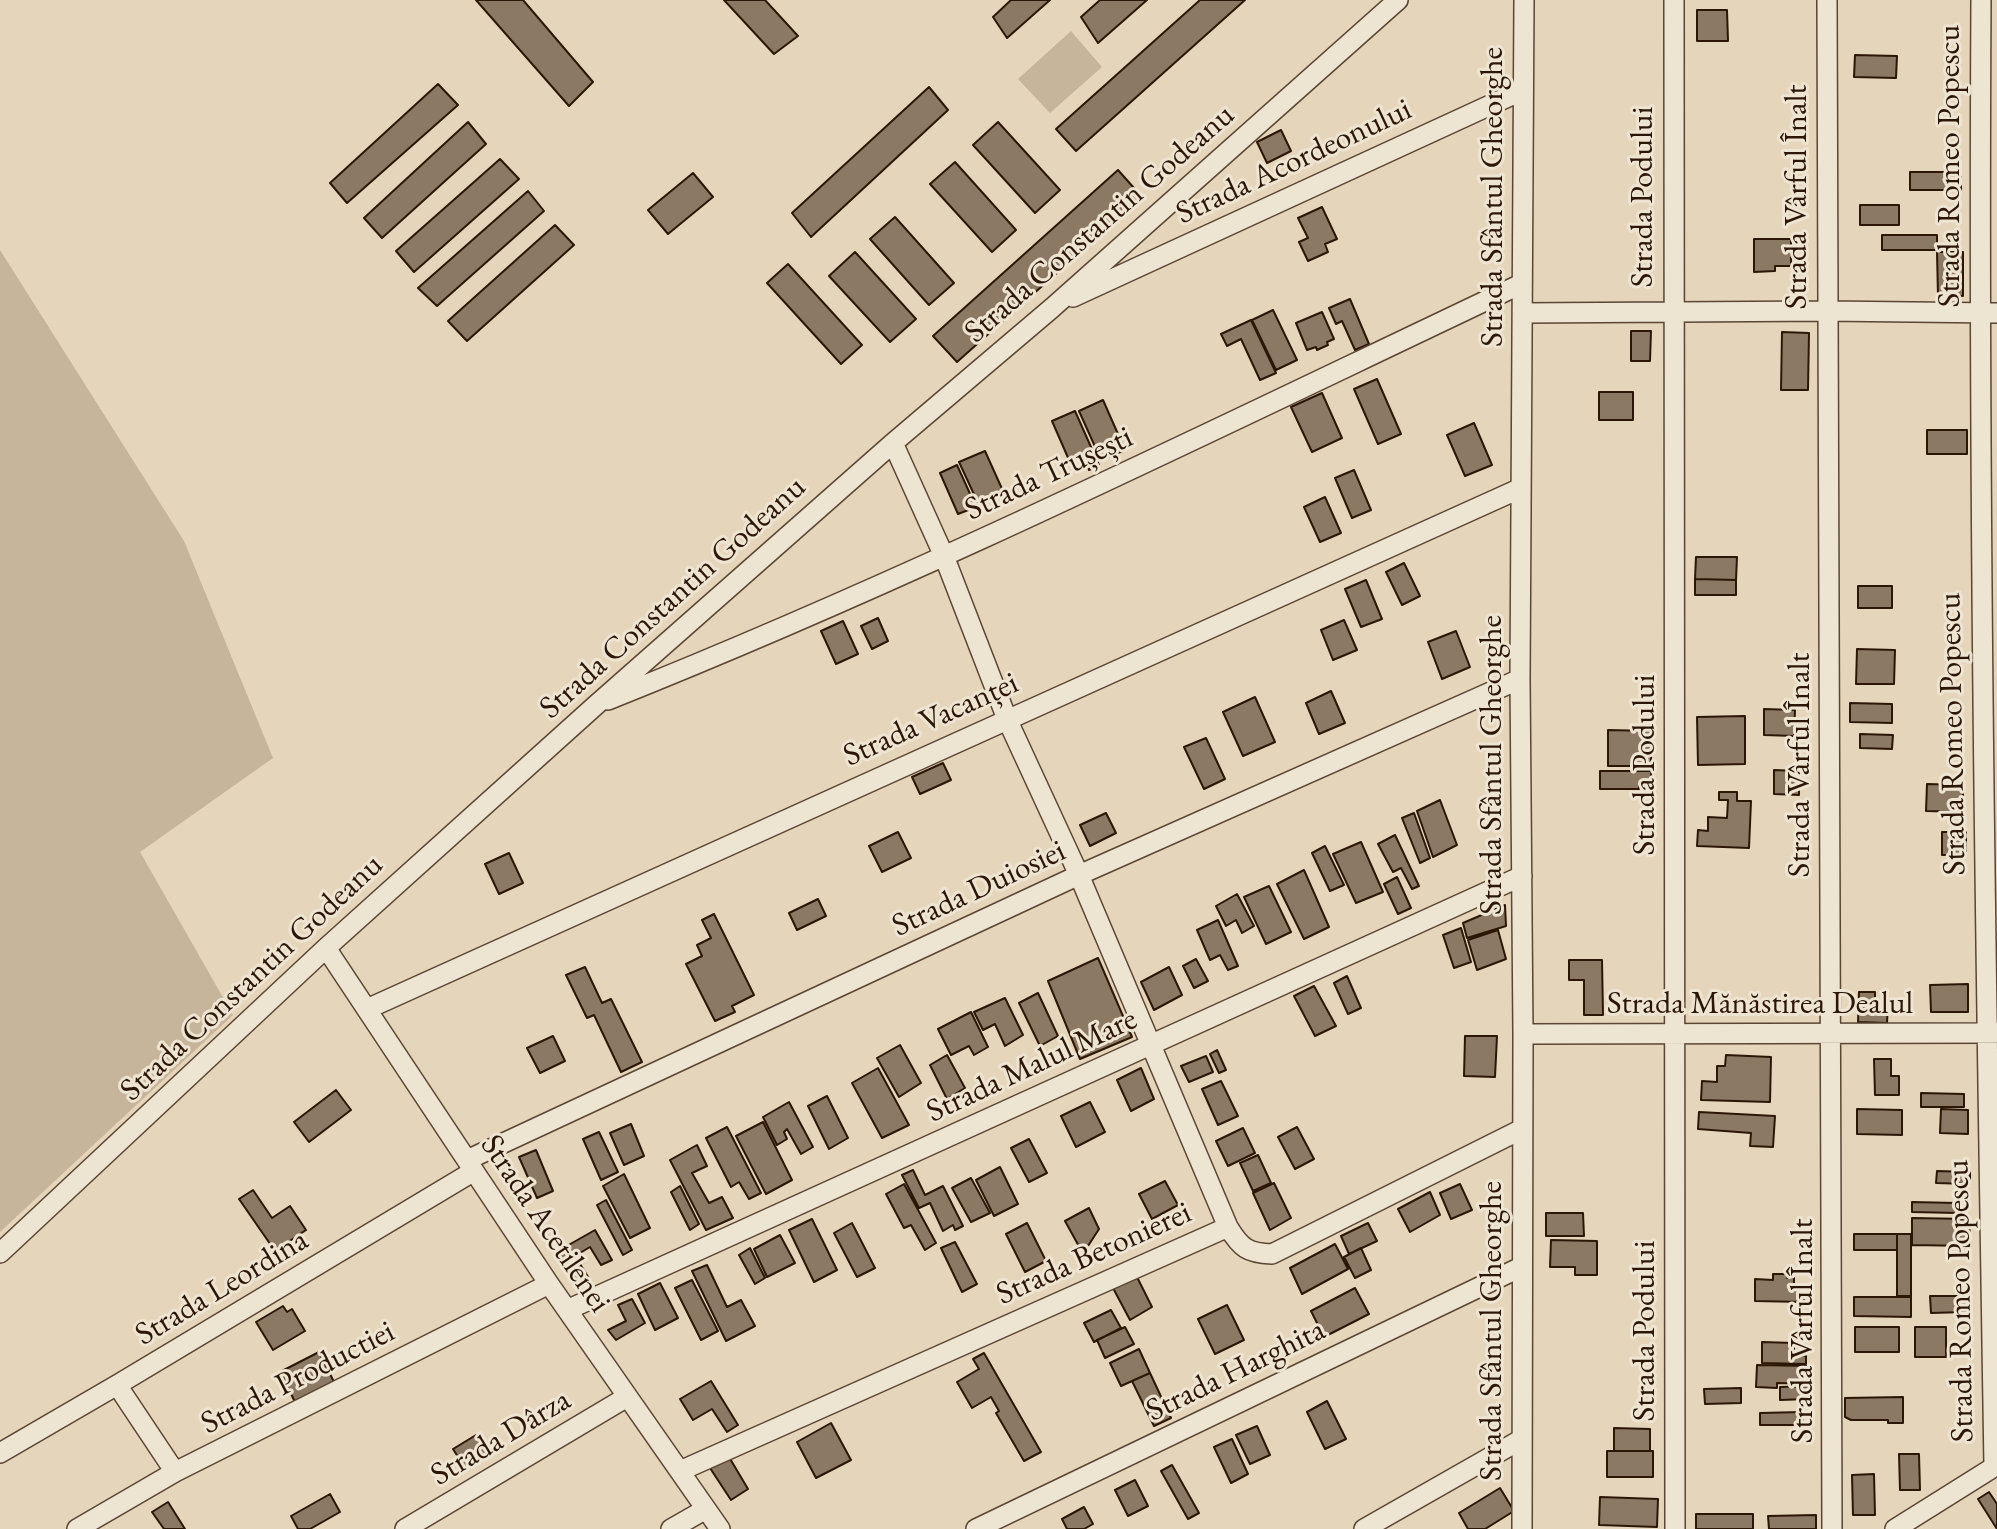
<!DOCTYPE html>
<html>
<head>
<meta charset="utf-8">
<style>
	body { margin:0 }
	canvas { display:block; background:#e5d5ba }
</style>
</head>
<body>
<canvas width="1997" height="1529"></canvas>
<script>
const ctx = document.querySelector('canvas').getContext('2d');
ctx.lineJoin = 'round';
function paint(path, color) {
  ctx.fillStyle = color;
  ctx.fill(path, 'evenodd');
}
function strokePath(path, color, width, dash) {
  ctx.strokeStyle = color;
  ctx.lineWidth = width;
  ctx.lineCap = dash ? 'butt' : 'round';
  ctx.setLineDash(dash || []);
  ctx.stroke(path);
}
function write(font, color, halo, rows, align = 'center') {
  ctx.font = font + ' "EB Garamond",serif';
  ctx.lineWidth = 6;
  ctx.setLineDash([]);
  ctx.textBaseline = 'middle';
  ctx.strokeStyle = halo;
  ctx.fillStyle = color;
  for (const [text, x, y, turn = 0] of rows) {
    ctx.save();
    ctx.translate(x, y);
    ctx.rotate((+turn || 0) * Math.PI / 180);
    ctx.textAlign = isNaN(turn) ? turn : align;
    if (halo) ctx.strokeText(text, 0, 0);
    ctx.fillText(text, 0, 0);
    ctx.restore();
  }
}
paint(new Path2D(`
	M1071 31 1102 67 1050 113 1018 79Z
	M0 250 184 541 273 758 140 852 233 1015 0 1232Z`), '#c6b59b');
const building = new Path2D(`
	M476 0H523L593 82 569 106Z
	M724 0H765L798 36 774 54Z
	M1011 0H1050L1007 38 993 17Z
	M1100 0H1147L1098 43 1081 17Z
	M1200 0H1245L1076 151 1056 129Z
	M1697 10H1727L1728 41H1697Z
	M1855 55 1897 56 1896 78 1854 77Z
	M438 84 458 105 347 203 330 183Z
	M929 87 948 110 811 237 792 213Z
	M468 122 486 144 382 238 364 218Z
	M998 122 1060 190 1035 213 973 145Z
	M1281 130 1291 151 1267 163 1257 142Z
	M500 159 519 179 414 272 396 251Z
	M955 162 1016 230 992 252 930 184Z
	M1118 170 1142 197 957 362 933 336Z
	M1910 172H1961V190H1910Z
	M693 173 713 197 668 234 648 210Z
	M528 191 544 211 437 306 418 288Z
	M1860 205H1899V225H1860Z
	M1322 207 1337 239 1325 244 1328 252 1308 261 1299 242 1308 238 1298 218Z
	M895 217 954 283 929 305 870 239Z
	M555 225 574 245 467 341 448 321Z
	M1882 235H1937V250H1882Z
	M1754 239H1791V266H1775V271L1754 272Z
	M855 252 916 319 890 342 829 276Z
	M1937 252H1963V296H1938Z
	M788 264 862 345 841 364 767 283Z
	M1350 299 1369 344 1355 350 1342 321 1336 324 1329 308Z
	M1273 310 1297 360 1276 370 1252 320Z
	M1322 312 1334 339 1327 342 1328 345 1317 350 1316 347 1307 350 1296 323Z
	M1251 320 1276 373 1260 380 1241 339 1227 346 1221 334Z
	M1631 331H1651L1650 361H1631Z
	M1782 332 1809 333 1808 390H1781Z
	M1377 379 1401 434 1378 444 1354 389Z
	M1599 392H1633V420H1599Z
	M1322 393 1342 438 1312 452 1291 407Z
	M1103 400 1125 450 1101 460 1079 411Z
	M1075 411 1099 465 1089 470 1086 462 1082 464 1078 456 1069 460 1052 421Z
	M1474 423 1492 465 1465 476 1447 435Z
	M1927 430H1967V454H1927Z
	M985 451 1003 491 978 503 959 462Z
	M957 465 976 507 958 514 940 473Z
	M1354 470 1371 510 1352 518 1335 478Z
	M1325 497 1341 533 1320 542 1304 507Z
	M1696 557H1737L1736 580 1695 579Z
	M1404 563 1420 596 1402 605 1386 572Z
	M1695 579 1736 580V595H1695Z
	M1366 580 1382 619 1361 627 1345 589Z
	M1858 586H1892V608H1858Z
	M878 618 888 641 872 649 861 626Z
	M1344 620 1357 650 1333 660 1321 630Z
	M843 621 858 654 836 664 821 631Z
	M1456 631 1470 667 1442 679 1428 642Z
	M1857 649 1895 650 1894 684H1856Z
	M1331 691 1345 723 1319 734 1306 703Z
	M1255 697 1275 742 1243 756 1223 712Z
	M1850 703 1892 704V723L1850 722Z
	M1764 709 1795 710 1794 736 1764 735Z
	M1745 716V764L1698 765 1697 717Z
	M1608 730 1651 731V766H1608Z
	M1860 734 1893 735 1892 749 1860 748Z
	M1206 738 1225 779 1204 789 1184 747Z
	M943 763 951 780 920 794 912 777Z
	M1774 770 1799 771V795L1774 794Z
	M1600 771H1651V785H1639V789H1600Z
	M1927 784 1963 785V812L1926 811Z
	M1719 792H1737V801H1751L1749 848 1697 846 1698 830 1708 831V817L1727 818 1728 800H1719Z
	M1440 800 1457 845 1433 857 1417 811Z
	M1106 813 1116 833 1090 846 1080 825Z
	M1414 813 1430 858 1420 863 1402 818Z
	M898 832 911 858 882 872 869 846Z
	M1942 832H1966V855H1942Z
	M1395 835 1419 886 1412 889 1401 868 1393 872 1378 844Z
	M1361 842 1383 892 1356 903 1333 854Z
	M1325 846 1344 885 1330 891 1312 853Z
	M509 853 523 883 499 894 485 864Z
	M1304 870 1329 927 1304 939 1277 884Z
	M1397 877 1411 908 1398 914 1384 884Z
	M1269 886 1291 932 1266 944 1244 897Z
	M1237 894 1254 926 1242 933 1236 920 1226 926 1216 906Z
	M818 899 826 916 797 930 789 913Z
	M1505 905 1506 926 1467 938 1463 923Z
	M714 914 754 995 732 1006 735 1012 715 1021 686 964 702 956 697 945 711 938 702 920Z
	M1218 920 1238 966 1228 970 1220 955 1210 960 1197 930Z
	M1461 928 1471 962 1454 968 1443 935Z
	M1498 930 1506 959 1477 970 1468 940Z
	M1098 958 1132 1037 1080 1059 1048 981Z
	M1196 959 1208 981 1194 988 1183 966Z
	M1569 960H1602L1603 1015H1584V980H1569Z
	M585 967 602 1003 611 999 642 1062 621 1072 594 1015 587 1018 566 975Z
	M1169 967 1182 995 1154 1010 1141 982Z
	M1347 976 1361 1008 1348 1014 1334 983Z
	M1968 984V1012H1931L1930 985Z
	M1314 986 1336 1026 1315 1036 1294 996Z
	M1859 992H1875V1003L1888 1004 1887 1023 1858 1022Z
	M1038 993 1058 1036 1040 1046 1019 1003Z
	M1005 998 1023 1035 1005 1046 995 1024 983 1030 974 1012Z
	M971 1012 988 1047 974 1055 969 1046 951 1055 938 1029Z
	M553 1036 565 1061 540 1073 527 1048Z
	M1465 1036H1497L1495 1077 1464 1076Z
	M900 1045 921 1083 899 1097 877 1058Z
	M1217 1050 1226 1070 1219 1073 1210 1054Z
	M947 1055 965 1088 947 1099 930 1065Z
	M1726 1055 1771 1057 1770 1102 1701 1100 1702 1081 1717 1082V1066H1725Z
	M1206 1056 1213 1072 1189 1082 1181 1066Z
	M1874 1059H1891V1076H1899V1095H1875Z
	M878 1068 909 1125 882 1138 852 1083Z
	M1141 1068 1154 1099 1131 1111 1117 1080Z
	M1221 1081 1238 1116 1218 1125 1202 1089Z
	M336 1090 351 1110 309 1142 294 1122Z
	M1921 1093 1964 1094V1107H1921Z
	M827 1096 848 1138 829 1149 808 1106Z
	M789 1102 813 1147 801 1154 787 1129 784 1132 787 1139 777 1145 763 1117Z
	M1090 1102 1105 1132 1076 1147 1061 1116Z
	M1857 1109 1902 1110V1135L1857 1134Z
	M1941 1109 1968 1110V1134L1940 1133Z
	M1699 1112 1775 1116 1773 1147 1750 1146 1751 1133 1698 1129Z
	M763 1122 792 1180 766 1194 736 1136Z
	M631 1124 644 1156 624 1165 610 1133Z
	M727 1127 761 1193 749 1199 739 1182 731 1187 706 1138Z
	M1297 1127 1314 1159 1295 1169 1278 1137Z
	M1243 1128 1255 1153 1228 1166 1216 1141Z
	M599 1132 618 1172 601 1180 583 1139Z
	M1029 1139 1047 1173 1029 1182 1011 1148Z
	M697 1145 707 1166 692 1173 709 1203 722 1197 733 1218 706 1230 670 1160Z
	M536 1150 553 1191 537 1198 519 1157Z
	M1258 1155 1271 1183 1253 1191 1240 1163Z
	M1000 1167 1018 1204 994 1216 976 1180Z
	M913 1170 925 1195 943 1186 963 1226 955 1230 953 1225 943 1231 930 1203 919 1208 902 1175Z
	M1937 1171 1970 1172V1184L1936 1183Z
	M624 1174 650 1228 630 1238 603 1186Z
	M971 1178 990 1213 971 1222 952 1188Z
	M1165 1181 1178 1205 1152 1219 1139 1194Z
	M1274 1183 1291 1218 1270 1230 1253 1193Z
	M904 1184 936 1243 925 1250 911 1225 904 1228 886 1194Z
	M1460 1184 1472 1210 1451 1219 1440 1193Z
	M680 1186 699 1224 690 1230 671 1192Z
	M253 1190 272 1218 290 1206 306 1230 275 1251 239 1199Z
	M1430 1192 1440 1215 1410 1232 1398 1209Z
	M606 1200 632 1250 623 1255 597 1205Z
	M1912 1202 1957 1203V1213L1912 1212Z
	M1089 1208 1099 1229 1088 1246 1081 1250 1065 1221Z
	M1546 1213H1583L1584 1236H1546Z
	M1912 1218 1970 1219 1969 1246 1912 1245Z
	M812 1219 837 1270 814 1282 789 1230Z
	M852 1223 875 1268 857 1277 834 1233Z
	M1027 1223 1046 1261 1025 1272 1006 1234Z
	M1368 1223 1377 1241 1349 1254 1341 1236Z
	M595 1230 612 1260 601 1265 590 1247 575 1256 590 1280 580 1286 558 1251Z
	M1854 1234H1897V1250H1854Z
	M1897 1234H1911V1296H1897Z
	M780 1235 795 1263 767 1277 754 1249Z
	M1551 1240 1597 1241V1275H1575V1267H1550Z
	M955 1242 977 1284 962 1292 941 1248Z
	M1335 1244 1348 1269 1302 1294 1290 1268Z
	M750 1248 765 1278 755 1284 739 1255Z
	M1361 1248 1371 1270 1355 1278 1344 1257Z
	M707 1265 727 1307 741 1300 755 1326 726 1341 692 1271Z
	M1773 1274H1787V1278H1794V1284L1804 1285V1302L1755 1301V1279L1773 1280Z
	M1136 1275 1152 1307 1130 1320 1113 1288Z
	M692 1280 718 1331 701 1340 675 1288Z
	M660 1283 678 1318 655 1330 638 1294Z
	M1355 1288 1369 1314 1324 1337 1311 1311Z
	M1930 1296H1964L1965 1312 1931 1313Z
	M1854 1297H1911V1317L1854 1316Z
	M632 1299 645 1323 616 1340 608 1330 626 1321 618 1305Z
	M1227 1305 1244 1340 1215 1354 1198 1319Z
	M283 1306 287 1312 292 1309 305 1331 273 1350 256 1322Z
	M1111 1310 1121 1328 1094 1342 1084 1323Z
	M1125 1327 1134 1344 1105 1358 1097 1340Z
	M1855 1327H1899V1352H1855Z
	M1915 1327H1946V1357H1915Z
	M1762 1342 1794 1343V1355L1806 1356V1364L1762 1363Z
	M1139 1349 1150 1373 1121 1386 1110 1363Z
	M319 1352 335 1384 296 1404 280 1372Z
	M984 1353 1041 1452 1024 1461 996 1413 999 1411 991 1397 972 1408 957 1382 979 1369 973 1359Z
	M1757 1365 1810 1366V1384L1777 1383V1388L1756 1387Z
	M1150 1373 1171 1418 1154 1426 1132 1381Z
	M711 1381 738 1425 727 1432 712 1409 693 1420 680 1399Z
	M1808 1386V1399L1780 1400V1387Z
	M1741 1388V1403L1705 1404 1704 1389Z
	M1903 1397V1423H1888V1420H1851L1845 1417V1398Z
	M1327 1401 1346 1439 1325 1449 1307 1412Z
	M1802 1412 1803 1425H1760V1413Z
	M831 1423 851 1460 816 1478 797 1442Z
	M1257 1426 1270 1455 1250 1464 1236 1435Z
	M1614 1428 1650 1429V1451H1614Z
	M476 1435 488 1454 465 1468 453 1449Z
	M1232 1439 1248 1474 1231 1483 1214 1447Z
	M1607 1451H1653V1477H1607Z
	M1899 1454H1919L1920 1490H1900Z
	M729 1457 748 1489 731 1500 710 1468Z
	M1172 1465 1199 1513 1188 1519 1161 1471Z
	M1874 1474 1875 1515H1853L1852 1475Z
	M1135 1480 1148 1506 1128 1516 1115 1490Z
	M1500 1488 1514 1511 1485 1529H1468L1459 1513Z
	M1989 1492 1997 1504V1529L1978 1499Z
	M330 1494 340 1512 310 1529H298L291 1516Z
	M1600 1497 1658 1499 1657 1527 1599 1525Z
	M168 1502 185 1529H164L152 1512Z
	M1084 1507 1093 1524 1084 1529H1067L1062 1519Z
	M1696 1514H1753V1529H1696Z
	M1816 1515V1529H1769L1768 1516Z`);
paint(building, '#8c7964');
strokePath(building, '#2c1606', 2);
const minor = new Path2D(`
	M1674 0 1675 1529
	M1827 0C1826 510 1833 1019 1832 1529
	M1981 0C1978 489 1986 978 1994 1467
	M1073 297 1523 90
	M1523 313 1827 311 1997 313
	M893 443 944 556 1007 719 1079 875 1228 1227C1241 1248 1247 1253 1272 1254L1522 1129
	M608 700C919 576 1219 427 1521 284
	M326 948 549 1284 720 1529
	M367 1009 1521 488
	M1523 1034 1997 1033
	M467 1160 1079 875 1520 679
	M0 1253 326 948 596 705 893 443 1052 308 1398 0
	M567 1310 1522 876
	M117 1385 175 1472
	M0 1453 117 1385 474 1171
	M680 1471 1228 1227
	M77 1529 175 1472 549 1284
	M405 1529 627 1397
	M671 1529 706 1509
	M976 1529 1521 1267
	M1364 1529 1522 1439
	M1522 1529 1523 1034 1520 679 1524 0
	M1895 1529 1997 1465`);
strokePath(minor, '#5a4633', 22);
strokePath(minor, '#eee4d2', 19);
write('32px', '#2c1606', '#eee4d2', [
	["Strada Acordeonului",1294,162,-25],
	["Strada Romeo Popescu",1950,166,-90],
	["Strada Sfântul Gheorghe",1493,197,-90],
	["Strada Podului",1643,197,-90],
	["Strada Vârful Înalt",1797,197,-90],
	["Strada Constantin Godeanu",1100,224,-41],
	["Strada Trușești",1049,474,-25],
	["Strada Constantin Godeanu",673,598,-42],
	["Strada Vacanței",931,720,-24],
	["Strada Romeo Popescu",1953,734,-91],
	["Strada Sfântul Gheorghe",1492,765,-90],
	["Strada Podului",1645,765,-90],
	["Strada Vârful Înalt",1800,765,-90],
	["Strada Duiosiei",979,889,-25],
	["Strada Constantin Godeanu",252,978,-43],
	["Strada Mănăstirea Dealul",1760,1004],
	["Strada Malul Mare",1032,1066,-25],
	["Strada Acetilenei",545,1224,56],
	["Strada Betonierei",1094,1254,-24],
	["Strada Leordina",222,1288,-31],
	["Strada Romeo Popescu",1961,1301,-91],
	["Strada Sfântul Gheorghe",1492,1331,-90],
	["Strada Podului",1645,1331,-90],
	["Strada Vârful Înalt",1803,1331,-90],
	["Strada Harghita",1236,1371,-26],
	["Strada Productiei",298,1378,-27],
	["Strada Dârza",501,1438,-31]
]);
</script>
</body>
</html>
